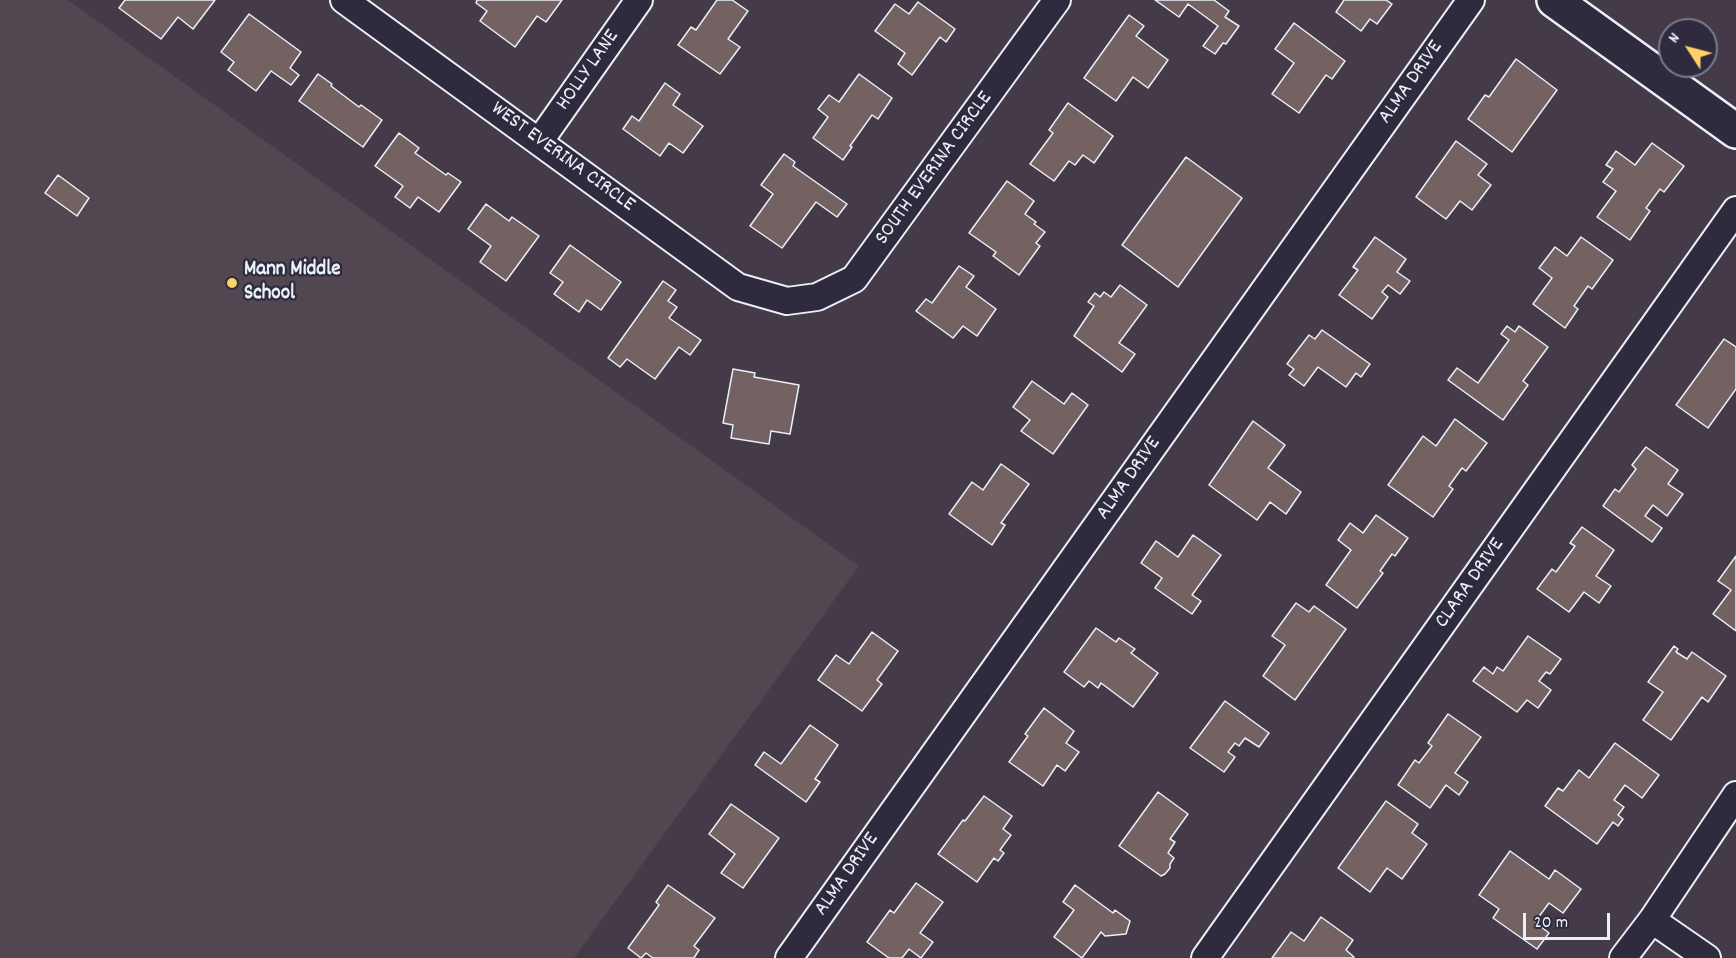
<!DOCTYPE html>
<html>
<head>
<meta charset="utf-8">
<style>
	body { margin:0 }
	#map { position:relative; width:1736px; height:958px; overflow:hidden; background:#443a48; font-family:Dekko,sans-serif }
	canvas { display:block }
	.north { position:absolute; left:1658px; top:18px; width:60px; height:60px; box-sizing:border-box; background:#2f2a3d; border:2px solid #797a88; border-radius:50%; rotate:306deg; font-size:16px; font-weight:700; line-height:24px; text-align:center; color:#e8f1f8 }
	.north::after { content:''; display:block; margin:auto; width:21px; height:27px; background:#ffd166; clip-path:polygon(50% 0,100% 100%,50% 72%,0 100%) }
	.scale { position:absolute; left:1523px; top:913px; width:87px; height:27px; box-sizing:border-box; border:3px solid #e8f1f8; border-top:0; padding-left:8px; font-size:18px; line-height:21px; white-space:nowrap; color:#e8f1f8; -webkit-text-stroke:4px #2f2a3d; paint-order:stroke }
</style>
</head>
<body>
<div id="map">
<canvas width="1736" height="958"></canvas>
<div class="north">N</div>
<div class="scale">20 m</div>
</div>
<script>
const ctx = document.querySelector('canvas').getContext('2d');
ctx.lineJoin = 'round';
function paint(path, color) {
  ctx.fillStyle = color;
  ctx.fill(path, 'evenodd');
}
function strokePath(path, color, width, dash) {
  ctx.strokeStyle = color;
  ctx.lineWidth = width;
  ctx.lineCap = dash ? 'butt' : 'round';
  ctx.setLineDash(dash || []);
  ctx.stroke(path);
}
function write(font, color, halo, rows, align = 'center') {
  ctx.font = font + ' Dekko,sans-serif';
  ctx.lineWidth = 4.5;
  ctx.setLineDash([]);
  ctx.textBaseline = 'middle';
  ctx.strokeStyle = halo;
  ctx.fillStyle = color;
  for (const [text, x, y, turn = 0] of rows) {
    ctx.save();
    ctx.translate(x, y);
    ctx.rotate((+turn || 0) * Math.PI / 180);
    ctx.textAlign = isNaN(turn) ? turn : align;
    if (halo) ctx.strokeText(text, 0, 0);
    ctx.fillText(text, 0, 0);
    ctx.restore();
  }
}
paint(new Path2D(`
	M0 0H68L859 566 574 958H0Z`), '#524650');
const building = new Path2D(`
	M125 0H215L193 29 178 17 161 39 119 8Z
	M477 0H562L546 22 537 16 515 47 480 21 487 11 476 3Z
	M717 0H732L748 11 728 39 740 47 720 74 678 45 691 27 696 30Z
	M1155 0H1214L1229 11 1225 17 1239 26 1226 44 1223 43 1215 54 1203 46 1218 26 1188 4 1179 17Z
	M1344 0H1386L1392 4 1377 24 1370 19 1361 31 1336 12Z
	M918 2 955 29 946 42 940 37 912 75 898 64 905 53 875 31 895 4 909 14Z
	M249 14 301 52 290 68 299 75 291 85 271 71 256 91 228 70 234 62 221 52Z
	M1129 15 1144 26 1136 36 1168 60 1148 88 1133 77 1116 101 1084 78Z
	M1294 23 1345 61 1332 79 1326 75 1299 113 1272 94 1294 63 1275 49Z
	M1516 59 1557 90 1512 152 1468 119 1485 95 1489 97Z
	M318 74 332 84 331 86 359 107 361 105 382 120 363 147 299 101Z
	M859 74 892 98 878 119 872 115 850 146 852 147 843 160 813 138 828 117 818 109 829 95 839 102Z
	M665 83 680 94 673 105 703 126 683 153 669 143 660 156 623 129 632 116 639 121Z
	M1068 103 1113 136 1094 163 1083 155 1075 165 1069 161 1054 181 1030 164 1053 133 1049 130Z
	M399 133 419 148 415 153 446 175 448 173 461 182 439 212 418 197 410 208 395 197 403 186 375 166Z
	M1456 141 1487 164 1478 175 1491 185 1472 210 1460 201 1446 219 1416 197Z
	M1652 143 1684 166 1664 192 1660 189 1646 208 1650 211 1630 240 1597 217 1616 191 1603 182 1613 169 1606 165 1616 151 1635 165Z
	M784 154 795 162 793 166 847 204 837 217 816 202 782 248 750 226 773 194 761 185Z
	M1186 157 1242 198 1178 287 1122 245Z
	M58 175 89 198 77 216 45 193Z
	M1007 181 1034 201 1025 214 1036 222 1034 224 1045 232 1036 243 1040 246 1019 275 993 256 996 252 969 233Z
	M486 204 509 221 512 217 539 236 506 281 480 262 491 246 468 229Z
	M1375 237 1406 259 1397 272 1410 281 1400 294 1388 285 1382 292 1388 297 1372 319 1339 295 1358 270 1353 267Z
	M1581 237 1613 260 1592 289 1588 286 1574 306 1578 309 1565 328 1533 304 1552 278 1539 268 1555 247 1567 256Z
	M570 245 621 282 601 310 587 300 579 312 554 294 563 282 550 273Z
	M959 266 974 276 966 287 996 309 977 336 963 326 953 338 916 311 926 299 932 303Z
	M663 281 676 290 668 301 677 307 669 318 701 340 690 355 679 347 655 379 627 359 620 367 608 358Z
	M1120 285 1147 305 1119 343 1135 354 1122 372 1074 336 1094 306 1088 302 1095 293 1100 297 1104 292 1111 297Z
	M1507 326 1515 332 1519 326 1548 347 1523 381 1528 385 1503 420 1448 380 1457 368 1478 383 1509 340 1501 334Z
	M1322 330 1370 364 1361 377 1356 373 1346 387 1318 367 1304 386 1289 375 1294 369 1287 364 1309 335 1315 339Z
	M1724 339 1736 347V389L1708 428 1676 405Z
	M733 369 755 373 754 377 799 385 790 434 771 431 769 444 731 438 733 425 723 423Z
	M1032 381 1064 404 1072 393 1088 405 1053 454 1021 431 1030 420 1013 407Z
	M1455 419 1487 443 1466 471 1462 468 1449 486 1453 489 1433 517 1388 485 1423 436 1436 446Z
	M1253 421 1285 445 1268 468 1301 492 1286 514 1270 502 1257 520 1209 485Z
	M1646 447 1678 470 1668 484 1683 494 1667 516 1653 505 1645 516 1662 528 1652 542 1603 506 1615 489 1619 492 1636 469 1632 465Z
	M1001 464 1029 484 1001 523 1005 525 992 545 949 514 972 482 983 490Z
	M1376 515 1408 538 1395 556 1392 554 1380 571 1383 573 1357 608 1326 585 1351 550 1338 540 1350 523 1363 533Z
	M1582 527 1614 550 1596 576 1611 586 1599 603 1584 592 1569 612 1537 589 1552 569 1556 572 1575 546 1570 543Z
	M1193 535 1221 555 1192 595 1201 601 1192 614 1155 588 1162 578 1141 563 1156 541 1178 557Z
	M1736 556V631L1713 614 1731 590 1718 581Z
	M1296 603 1309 612 1314 606 1346 629 1295 700 1263 676 1285 645 1272 636Z
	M1096 628 1116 642 1119 638 1135 649 1131 653 1158 673 1133 707 1101 683 1098 688 1089 681 1084 687 1064 672Z
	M872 632 898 651 877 680 882 684 862 711 818 680 836 655 849 664Z
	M1528 636 1561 659 1550 674 1546 672 1539 681 1551 690 1538 708 1527 700 1517 712 1473 681 1484 667 1493 674 1497 667 1503 671Z
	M1674 646 1678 649 1676 652 1687 659 1692 652 1726 676 1708 702 1702 697 1671 740 1643 720 1663 692 1648 682Z
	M1225 701 1269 733 1259 747 1245 738 1239 746 1235 743 1228 752 1235 757 1224 772 1190 748Z
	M1044 708 1074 731 1066 743 1079 752 1065 771 1057 765 1043 786 1009 762 1028 736 1025 734Z
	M1448 714 1481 737 1455 773 1468 782 1459 795 1446 785 1430 808 1398 785 1415 760 1419 763 1432 746 1428 743Z
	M810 725 838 745 815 779 820 782 806 802 755 765 764 752 781 764Z
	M1615 743 1659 775 1642 798 1625 785 1614 800 1624 807 1618 815 1623 819 1618 826 1613 822 1597 844 1545 806 1558 788 1563 791 1579 770 1589 778Z
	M1158 792 1188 814 1170 839 1175 842 1168 853 1174 858 1170 864V868L1165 874 1161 876 1119 846Z
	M984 796 1012 816 1003 829 1011 835 1000 850 1004 853 998 861 994 858 977 882 938 854 963 820 965 821Z
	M1386 801 1418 824 1412 833 1427 844 1402 879 1387 868 1370 892 1338 868Z
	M731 804 779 838 743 888 721 873 735 854 709 834Z
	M1510 851 1549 879 1555 870 1581 889 1563 913 1549 903 1535 922 1549 933 1537 949 1493 918 1499 909 1479 895Z
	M916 883 943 902 920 933 933 942 921 958 909 949 902 958H889L867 942 890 910 894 913Z
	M668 885 715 918 694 946 699 950 694 958H653L646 953 641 958 628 948 659 905 656 902Z
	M1075 885 1113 913 1115 910 1130 921 1126 934 1105 936 1101 932 1082 958 1054 937 1074 910 1063 902Z
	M1321 917 1353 940 1346 950 1354 957 1353 958H1272L1291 932 1304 941Z`);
paint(building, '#746161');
strokePath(building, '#e8f1f8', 1.5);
const street = new Path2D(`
	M344 0 738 287 787 301 817 297 854 279 1057 0
	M539 142 639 0
	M1652 920 1707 958
	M789 958 1471 0
	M1205 958 1736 210
	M1623 958 1652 920 1736 795`);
const secondary = new Path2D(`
	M1554 0 1736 131`);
strokePath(street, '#e8f1f8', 30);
strokePath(secondary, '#e8f1f8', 38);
strokePath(street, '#2f2a3d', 26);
strokePath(secondary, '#2f2a3d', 33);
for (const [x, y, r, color] of [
	[232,283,6,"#ffd166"]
]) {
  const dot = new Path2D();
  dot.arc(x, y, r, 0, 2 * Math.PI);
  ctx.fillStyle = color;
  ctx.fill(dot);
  strokePath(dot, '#2f2a3d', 2);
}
write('21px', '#e8f1f8', '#2f2a3d', [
	["HOLLY LANE",589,71,-55],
	["ALMA DRIVE",1412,83,-55],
	["WEST EVERINA CIRCLE",562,158,36],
	["SOUTH EVERINA CIRCLE",935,169,-54],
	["ALMA DRIVE",1130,479,-55],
	["CLARA DRIVE",1471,584,-55],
	["ALMA DRIVE",848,875,-55]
]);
write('bold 21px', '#e8f1f8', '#2f2a3d', [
	["Mann Middle",244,271],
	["School",244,295]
], 'left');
</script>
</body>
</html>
